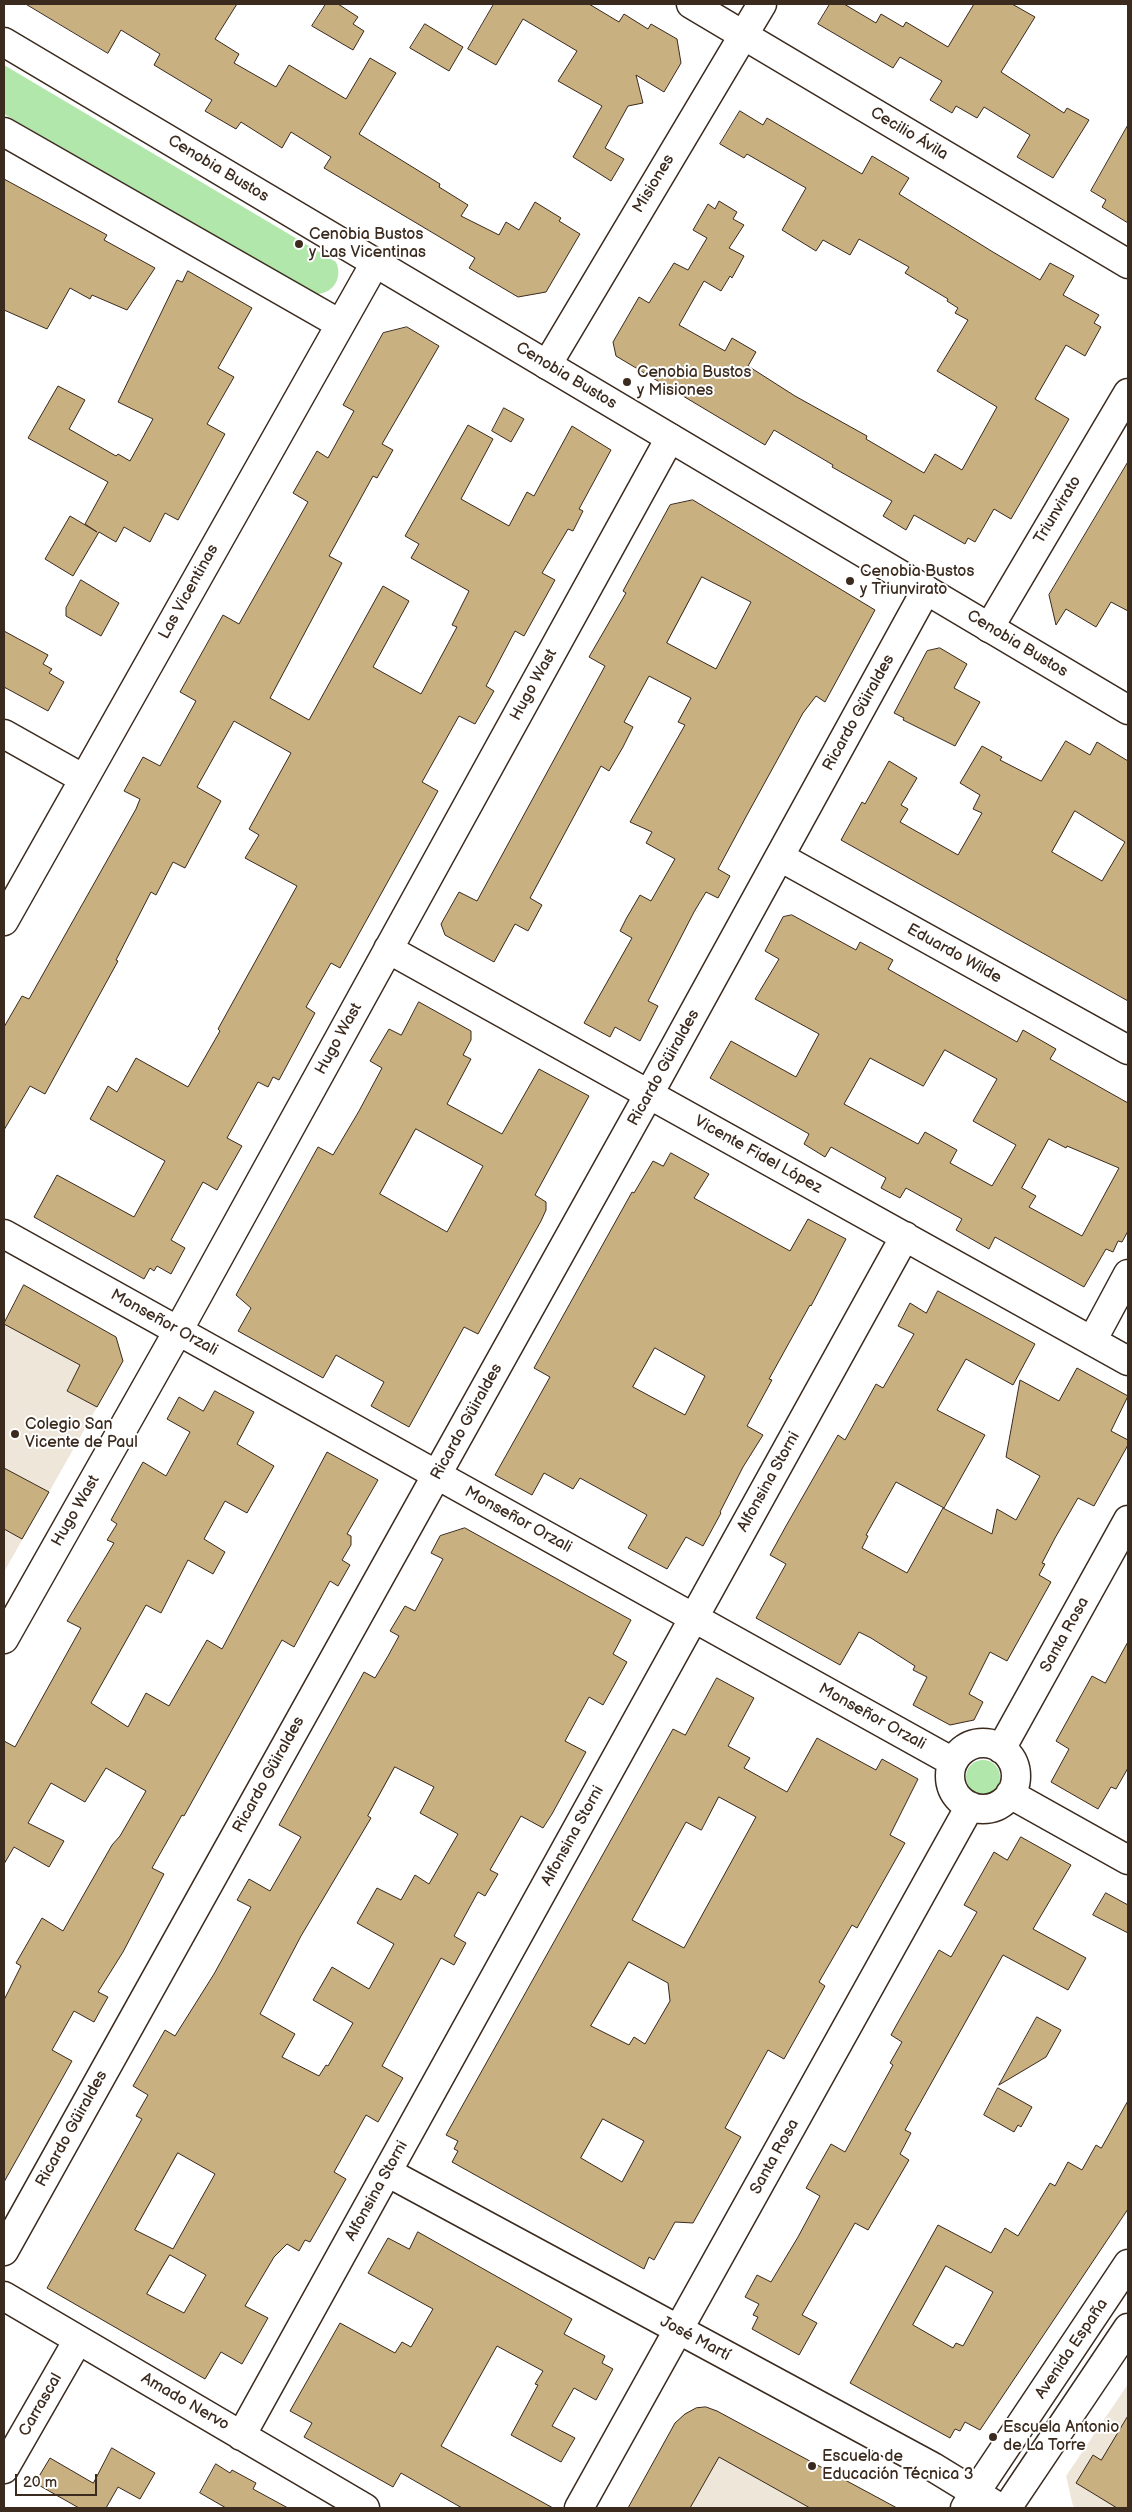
<!DOCTYPE html>
<html>
<head>
<meta charset="utf-8">
<style>
	body { margin:0 }
	#map { position:relative; width:1132px; height:2512px; overflow:hidden; background:#fff; font-family:"Balsamiq Sans",sans-serif }
	canvas { display:block }
	.frame { position:absolute; inset:0; border:5px solid #3b2a1e; pointer-events:none }
	.scale { position:absolute; left:15px; top:2474px; width:82px; height:22px; box-sizing:border-box; border:2px solid #3b2a1e; border-top:0; padding-left:6px; font-size:15px; line-height:18px; white-space:nowrap; color:#3b2a1e; -webkit-text-stroke:4px #fff; paint-order:stroke }
</style>
</head>
<body>
<div id="map">
<canvas width="1132" height="2512"></canvas>
<div class="frame"></div>
<div class="scale">20 m</div>
</div>
<script>
const ctx = document.querySelector('canvas').getContext('2d');
ctx.lineJoin = 'round';
function paint(path, color) {
  ctx.fillStyle = color;
  ctx.fill(path, 'evenodd');
}
function strokePath(path, color, width, dash) {
  ctx.strokeStyle = color;
  ctx.lineWidth = width;
  ctx.lineCap = dash ? 'butt' : 'round';
  ctx.setLineDash(dash || []);
  ctx.stroke(path);
}
function write(font, color, halo, rows, align = 'center') {
  ctx.font = font + ' "Balsamiq Sans",sans-serif';
  ctx.lineWidth = 4;
  ctx.setLineDash([]);
  ctx.textBaseline = 'middle';
  ctx.strokeStyle = halo;
  ctx.fillStyle = color;
  for (const [text, x, y, turn = 0] of rows) {
    ctx.save();
    ctx.translate(x, y);
    ctx.rotate((+turn || 0) * Math.PI / 180);
    ctx.textAlign = isNaN(turn) ? turn : align;
    if (halo) ctx.strokeText(text, 0, 0);
    ctx.fillText(text, 0, 0);
    ctx.restore();
  }
}
paint(new Path2D(`
	M24 1285 116 1337 123 1361 4 1572V1321Z
	M1128 2384V2508H1077L1073 2506 1066 2476Z
	M706 2407 717 2411 883 2500 891 2508H628L675 2423 685 2413 696 2408Z`), '#eee7d9');
paint(new Path2D(`
	M4 65 336 262C343 277 334 293 317 294L4 114Z
	M966 1777a17 17 0 1 1 34 0a17 17 0 1 1-34 0Z`), '#b1e7aa');
const building = new Path2D(`
	M26 4H237L215 39 239 54 234 63 276 87 289 65 346 99 370 58 396 73 359 134 440 184 439 187 468 205 461 216 499 235 506 222 519 230 535 202 561 218 559 221 580 234 546 292 518 297 469 268 475 258 324 168 331 157 291 132 282 148 241 122 236 129 205 111 212 100 154 65 160 54 121 30 108 53Z
	M326 4H338L358 17 353 24 364 31 353 50 312 26Z
	M494 4H589L619 22 624 14 648 29 651 24 677 39 681 63 664 92 636 75 643 103 628 106 605 148 624 159 611 181 573 157 602 106 558 81 577 51 523 19 496 65 468 49Z
	M830 4H844L876 23 881 14 903 27 906 22 948 47 974 4H1012L1035 17 1001 72 1064 113 1067 108 1089 120 1053 178 1017 157 1030 135 984 107 977 118 956 106 952 113 930 100 942 81 900 57 893 68 818 24Z
	M425 24 463 47 449 71 410 48Z
	M740 111 763 125 767 118 862 174 872 156 909 178 899 194 993 252 1040 280 1050 263 1074 276 1063 295 1099 315 1094 323 1101 327 1085 356 1066 345 1035 399 1069 419 1011 519 994 509 975 542 968 538 965 544 914 515 906 530 883 516 892 501 832 467 833 465 774 430 765 445 616 356 613 342 639 297 649 303 674 263 688 270 707 238 693 230 708 204 715 209 719 201 737 212 733 219 744 225 729 248 744 256 732 278 730 276 721 291 704 281 679 325 725 351 732 338 756 352 748 366 795 396 867 436 866 439 924 473 935 454 962 470 997 407 937 371 968 320 955 313 958 308 947 301 948 299 905 273 909 267 859 239 850 255 823 240 816 251 782 230 806 188 747 154 744 158 720 144Z
	M1128 125V223L1102 207 1106 200 1091 191Z
	M4 179 107 235 104 240 155 268 127 310 92 295 90 299 70 288 47 329 4 310Z
	M188 271 252 308 218 368 234 377 207 424 225 434 178 520 165 513 150 542 124 527 116 542 99 532 73 576 45 559 70 516 97 532 85 524 108 482 28 438 58 386 85 400 69 429 116 456 118 454 130 461 153 419 118 402 177 280 182 282Z
	M407 327 439 346 382 444 393 450 377 478 373 476 329 556 342 563 270 698 309 720 383 586 409 601 373 667 421 694 457 627 452 625 469 591 411 558 419 544 405 536 468 425 493 439 461 499 509 526 527 492 534 496 572 426 611 450 579 509 583 511 573 531 568 529 542 573 555 580 524 636 515 631 486 686 494 691 475 724 459 716 422 782 438 791 340 968 331 963 306 1007 315 1013 279 1080 273 1077 268 1087 258 1082 227 1138 242 1146 217 1190 203 1182 171 1240 185 1248 171 1274 157 1266 154 1271 150 1268 144 1279 34 1217 57 1175 134 1217 165 1161 90 1119 108 1086 117 1092 136 1058 188 1087 220 1031 218 1029 297 886 245 858 259 835 249 829 291 753 234 721 197 787 221 801 185 868 173 862 156 895 151 892 116 960 118 961 45 1094 30 1086 4 1130V1027L22 996 29 999 136 809 140 799 124 791 143 757 160 766 196 701 180 692 223 615 239 624 308 502 293 493 317 451 328 458 354 411 343 405 383 333Z
	M504 408 524 419 511 442 492 431Z
	M1128 462V611L1111 602 1096 627 1066 609 1056 625 1049 595Z
	M693 500 875 610 825 702 816 696 803 713 747 815 718 869 730 876 718 898 706 892 694 912 648 1001 658 1006 640 1041 615 1027 610 1037 584 1023 632 938 620 931 626 919 640 895 651 901 675 859 646 843 652 832 630 822 685 725 678 722 691 698 649 676 624 722 633 727 623 747 609 771 601 766 530 898 542 905 528 931 515 924 494 962 445 935 441 924 459 892 477 901 605 666 589 657 626 593 623 591 635 569 670 505ZM702 577 751 602 716 669 667 643Z
	M81 580 119 603 101 636 66 616V608Z
	M4 631 48 655 43 664 52 669 49 673 64 682 48 711 4 687Z
	M940 648 967 664 954 688 980 702 955 746 903 720 904 718 894 713 927 651Z
	M1066 741 1090 755 1097 742 1128 761V1001L841 840 862 802 865 804 889 761 917 778 901 805 908 809 900 822 958 855 982 813 973 809 980 795 960 783 982 746 1002 757 1000 760 1041 781ZM1075 811 1125 842 1102 881 1052 852Z
	M792 915 856 950 860 942 893 960 888 969 1017 1042 1023 1030 1056 1049 1050 1059 1128 1103V1231L1122 1242 1118 1241 1113 1252 1106 1249 1084 1287 995 1237 989 1249 956 1230 962 1219 906 1188 900 1198 881 1188 886 1178 831 1147 825 1157 804 1144 809 1134 710 1078 731 1041 796 1077 819 1034 755 999 779 959 765 951 783 917ZM945 1050 997 1079 973 1121 1016 1145 992 1186 950 1163 957 1150 925 1132 918 1144 844 1104 870 1058 923 1086ZM1049 1139 1066 1148 1067 1146 1119 1168 1082 1236 1029 1207 1036 1196 1022 1188Z
	M419 1002 471 1031V1040L463 1055 471 1059 447 1104 502 1134 539 1069 589 1096 535 1195 546 1202V1210L541 1221 478 1334 464 1327 409 1427 371 1406 384 1382 336 1355 323 1378 238 1331 251 1308 236 1295 318 1147 333 1155 359 1111 382 1068 370 1061 389 1029 401 1035ZM416 1129 483 1166 447 1232 380 1194Z
	M671 1153 709 1174 694 1198 790 1251 808 1219 846 1239 811 1306 810 1305 769 1379 772 1380 747 1426 763 1435 743 1467 720 1512 721 1513 703 1546 686 1537 667 1569 628 1548 647 1515 638 1510 580 1478 573 1489 544 1473 532 1495 495 1475 550 1377 534 1368 632 1192 634 1193 653 1161 663 1166ZM655 1348 705 1376 685 1415 633 1387Z
	M24 1285 116 1337 123 1361 97 1407 67 1391 80 1365 4 1324Z
	M938 1291 1035 1344 1013 1385 966 1359 937 1410 985 1435 944 1508 896 1482 866 1535 868 1536 862 1548 907 1573 943 1508 992 1534 997 1509 1016 1520 1040 1476 1006 1457 1020 1380 1059 1401 1077 1368 1128 1396 1111 1431 1128 1440V1445L1094 1506 1078 1498 1055 1538 1042 1563 1045 1564 1039 1575 1051 1582 1007 1661 990 1652 969 1694 983 1702 974 1720 950 1725 913 1705 927 1677 913 1670 915 1666 871 1638 859 1632 840 1665 756 1618 786 1564 770 1555 786 1526 838 1435 845 1440 876 1384 883 1388 914 1334 898 1326 910 1303 926 1313Z
	M215 1391 254 1412 237 1444 274 1466 247 1513 225 1501 204 1539 225 1552 213 1574 188 1560 161 1613 146 1605 127 1639 91 1703 128 1727 146 1693 169 1706 207 1640 222 1649 327 1452 378 1480 347 1534 351 1536V1545L342 1560 350 1565 338 1586 330 1581 294 1647 282 1640 184 1816 182 1815 152 1868 164 1874 123 1952 98 1992 108 1997 100 2011 94 2022 74 2011 52 2050 72 2061 4 2182V2000L21 1966 16 1963 42 1918 63 1931 112 1845 120 1836 146 1791 106 1768 85 1802 51 1783 28 1823 64 1841 49 1867 14 1847 4 1864V1741L15 1747 81 1628 67 1621 114 1543 107 1540 117 1524 111 1520 143 1462 166 1476 190 1432 167 1419 179 1397 203 1411Z
	M4 1468 49 1492 22 1539 4 1529Z
	M465 1528 631 1620 613 1654 627 1662 603 1705 589 1697 565 1741 586 1752 552 1814 543 1828 521 1816 490 1870 498 1874 485 1896 478 1892 454 1936 466 1943 454 1965 441 1958 382 2066 403 2078 378 2122 366 2115 334 2172 346 2179 310 2242 305 2240 299 2251 287 2244 274 2257 245 2306 268 2318 242 2364 221 2352 205 2379 47 2288 142 2119 136 2116 148 2095 133 2086 165 2030 175 2036 214 1974 251 1907 237 1900 249 1879 270 1891 301 1837 279 1825 364 1672 375 1678 388 1656 399 1636 390 1631 405 1606 415 1611 443 1559 431 1553 440 1536ZM395 1767 434 1787 420 1813 458 1834 429 1884 415 1875 401 1900 377 1888 357 1923 394 1944 369 1989 332 1967 313 2000 353 2023 328 2066 326 2065 319 2076 282 2057 295 2034 260 2014 301 1936 371 1818 368 1816ZM178 2153 215 2174 173 2249 135 2230ZM170 2255 206 2275 184 2313 147 2294Z
	M1128 1642V1768L1116 1789 1111 1787 1098 1809 1051 1782 1069 1749 1056 1741 1092 1676 1105 1683Z
	M717 1678 754 1698 728 1746 750 1758 744 1768 787 1792 817 1738 876 1770 882 1759 918 1779 890 1835 905 1843 857 1928 852 1925 819 1982 825 1986 784 2059 768 2050 725 2128 741 2137 716 2182 693 2223 675 2222 654 2260 649 2257 644 2269 452 2162 458 2151 454 2149 458 2141 446 2135 673 1729 685 1735ZM719 1797 756 1817 684 1948 632 1920 686 1822 701 1830ZM629 1962 668 1983 670 2001 645 2044 634 2037 629 2045 591 2026ZM603 2119 644 2141 622 2182 581 2158Z
	M1021 1837 1071 1865 1033 1929 1086 1958 1068 1990 1003 1955 905 2130 911 2133 900 2154 909 2160 868 2230 855 2223 802 2315 817 2323 799 2355 752 2329 758 2317 753 2315 759 2304 745 2297 757 2275 771 2282 798 2237 820 2196 806 2188 831 2144 845 2152 893 2065 890 2063 902 2042 891 2035 897 2024 939 1950 951 1957 977 1912 964 1905 994 1852 1007 1860Z
	M1106 1893 1128 1905V1933L1093 1915Z
	M1037 2017 1061 2030 1046 2057 999 2085Z
	M998 2088 1032 2107 1021 2127 1018 2125 1014 2132 984 2115Z
	M1128 2101V2209L980 2430 965 2422 960 2431 955 2429 950 2438 850 2383 938 2225 991 2253 1005 2228 1018 2236 1050 2183 1055 2186 1068 2162 1082 2170 1096 2145 1101 2148ZM946 2266 993 2292 963 2346 956 2343 953 2348 913 2325Z
	M418 2232 572 2319 564 2334 605 2356 602 2363 613 2369 596 2400 574 2388 552 2426 575 2438 561 2462 511 2435 538 2385 535 2384 543 2371 497 2346 441 2446 553 2508H462L401 2473 393 2487 304 2437 312 2423 290 2411 340 2323 395 2353 402 2342 411 2347 433 2309 368 2273 388 2238 409 2249Z
	M706 2407 717 2411 897 2508H810L719 2457 690 2508H628L675 2423 685 2414 696 2408Z
	M1128 2416V2508H1117L1076 2483 1093 2455 1101 2460Z
	M112 2448 155 2473 140 2499 118 2487 106 2508H79L35 2483 50 2458 93 2483Z
	M216 2464 230 2473 232 2470 256 2483 253 2489 288 2508H226L200 2493Z`);
paint(building, '#c8b080');
strokePath(building, '#3b2a1e', 1);
const street = new Path2D(`
	M691 4 1128 264
	M4 132 340 324
	M547 365 762 4
	M989 628 1128 393
	M4 734 84 779
	M780 857 1128 1050
	M4 921 375 263
	M388 949 1128 1361
	M4 1234 953 1762
	M1092 1341 1128 1274
	M4 1639 178 1331 670 438
	M950 1776a33 33 0 1 1 66 0a33 33 0 1 1-66 0Z
	M1001 1749 1128 1520
	M1010 1794 1128 1860
	M387 2172 933 2467 1000 2508
	M4 2251 649 1094 926 590
	M4 2296 365 2508
	M241 2436 905 1236
	M4 2469 78 2340
	M579 2508 970 1806`);
const secondary = new Path2D(`
	M4 42 1128 710
	M965 2508 1128 2264
	M1007 2508 1128 2328`);
strokePath(street, '#3b2a1e', 31);
strokePath(secondary, '#3b2a1e', 31);
strokePath(street, '#fff', 28);
strokePath(secondary, '#fff', 28);
for (const [x, y, r, color] of [
	[299,244,5,"#3b2a1e"],
	[627,382,5,"#3b2a1e"],
	[850,581,5,"#3b2a1e"],
	[15,1434,5,"#3b2a1e"],
	[993,2437,5,"#3b2a1e"],
	[812,2466,5,"#3b2a1e"]
]) {
  const dot = new Path2D();
  dot.arc(x, y, r, 0, 2 * Math.PI);
  ctx.fillStyle = color;
  ctx.fill(dot);
  strokePath(dot, '#fff', 2);
}
write('16px', '#3b2a1e', '#fff', [
	["Cecilio Ávila",909,134,31],
	["Cenobia Bustos",218,169,31],
	["Misiones",654,184,-59],
	["Cenobia Bustos",566,376,31],
	["Triunvirato",1058,510,-59],
	["Las Vicentinas",189,592,-61],
	["Cenobia Bustos",1017,644,31],
	["Hugo Wast",534,685,-61],
	["Ricardo Güiraldes",859,713,-61],
	["Eduardo Wilde",954,954,29],
	["Hugo Wast",339,1039,-61],
	["Ricardo Güiraldes",664,1068,-61],
	["Vicente Fidel López",758,1155,29],
	["Monseñor Orzali",164,1323,29],
	["Ricardo Güiraldes",467,1422,-61],
	["Alfonsina Storni",769,1482,-61],
	["Hugo Wast",76,1511,-60],
	["Monseñor Orzali",518,1520,29],
	["Santa Rosa",1065,1635,-61],
	["Monseñor Orzali",872,1717,29],
	["Ricardo Güiraldes",269,1775,-61],
	["Alfonsina Storni",573,1836,-61],
	["Ricardo Güiraldes",72,2129,-61],
	["Santa Rosa",775,2157,-61],
	["Alfonsina Storni",377,2191,-61],
	["José Martí",695,2339,28],
	["Avenida España",1072,2349,-56],
	["Amado Nervo",185,2402,30],
	["Carrascal",41,2405,-60]
]);
write('16px', '#3b2a1e', '#fff', [
	["Cenobia Bustos",309,235],
	["y Las Vicentinas",309,253],
	["Cenobia Bustos",637,373],
	["y Misiones",637,391],
	["Cenobia Bustos",860,572],
	["y Triunvirato",860,590],
	["Colegio San",25,1425],
	["Vicente de Paul",25,1443],
	["Escuela Antonio",1003,2428],
	["de La Torre",1003,2446],
	["Escuela de",822,2457],
	["Educación Técnica 3",822,2475]
], 'left');
</script>
</body>
</html>
